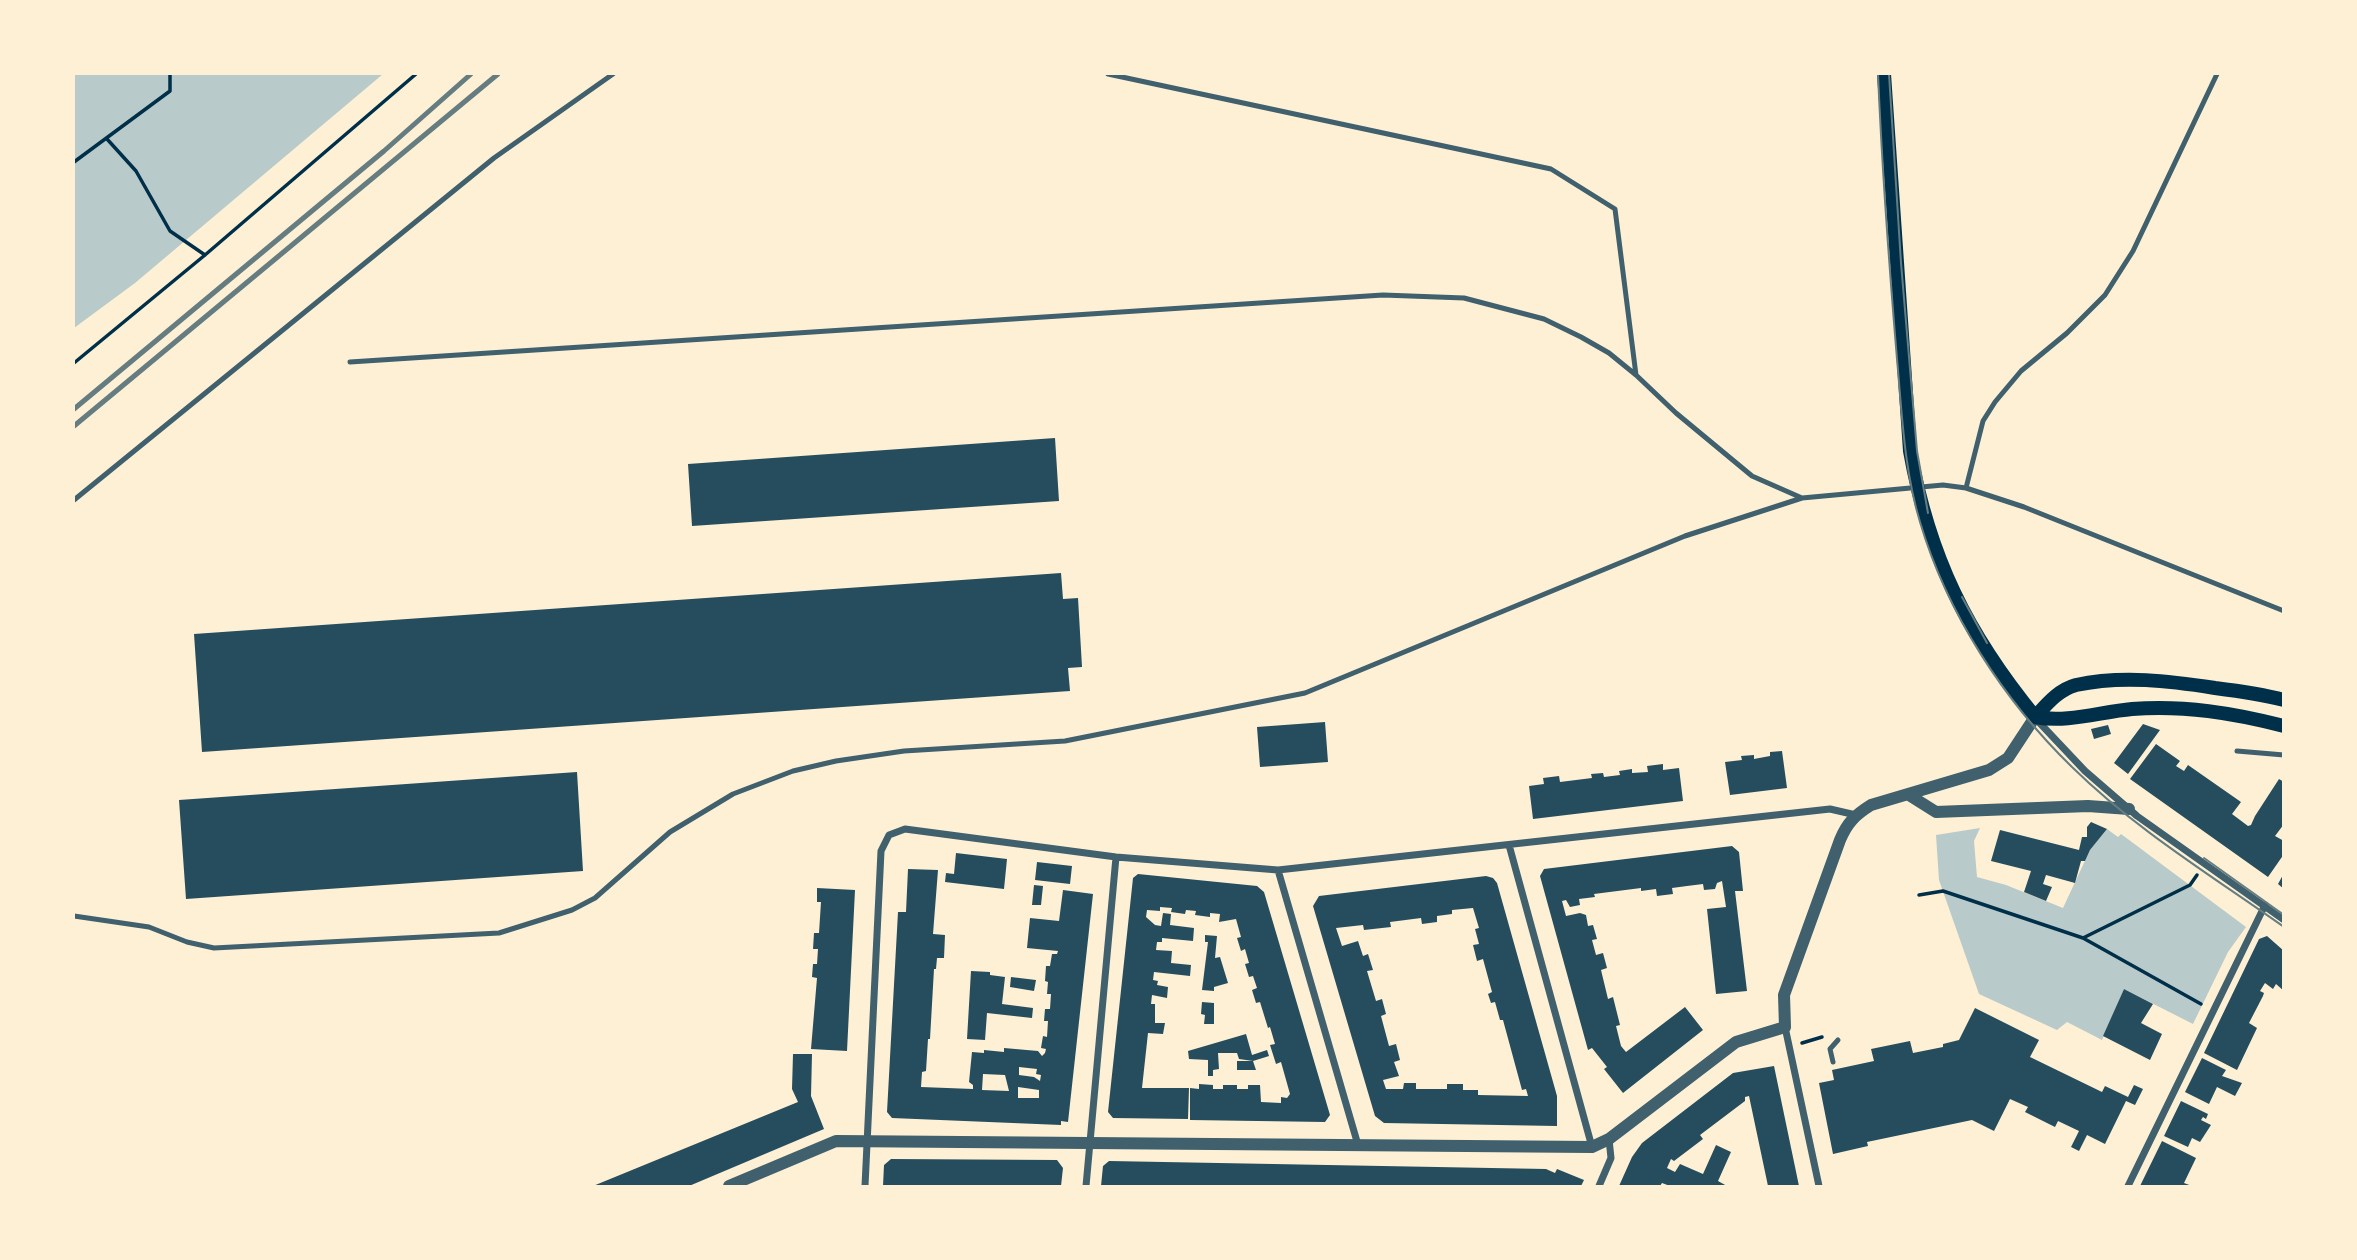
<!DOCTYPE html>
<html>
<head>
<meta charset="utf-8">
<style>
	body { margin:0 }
	#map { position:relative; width:2357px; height:1260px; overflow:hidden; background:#fdf0d5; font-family:"Titillium Web",sans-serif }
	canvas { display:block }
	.frame { position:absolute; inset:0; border:75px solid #fdf0d5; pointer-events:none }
</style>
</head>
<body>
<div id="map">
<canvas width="2357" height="1260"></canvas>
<div class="frame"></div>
</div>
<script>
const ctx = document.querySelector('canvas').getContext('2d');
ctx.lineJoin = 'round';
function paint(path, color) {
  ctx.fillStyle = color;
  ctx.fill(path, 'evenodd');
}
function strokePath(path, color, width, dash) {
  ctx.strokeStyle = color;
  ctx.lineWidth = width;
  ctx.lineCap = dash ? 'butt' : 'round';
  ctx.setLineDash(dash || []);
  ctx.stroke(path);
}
paint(new Path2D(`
	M74 74H383L135 283 74 328Z
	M1980 828 1974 841 1977 877 2006 885 2063 908 2090 850 2107 829 2118 837 2121 834 2246 927 2228 952 2193 1024 2124 989 2102 1040 2067 1022 2057 1030 1979 994 1939 880 1936 835Z`), '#b9caca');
paint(new Path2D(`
	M1055 438 1059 501 692 526 688 464Z
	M1061 573 1063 599 1078 598 1082 667 1068 668 1070 691 202 752 194 634Z
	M1325 722 1328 762 1260 767 1257 727Z
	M2143 724 2160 730 2128 774 2114 763Z
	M2108 725 2111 734 2094 739 2091 729Z
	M2156 744 2180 761 2176 766 2184 771 2188 765 2241 802 2232 814 2248 826 2251 825 2255 816 2279 779 2284 782V824L2275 836 2284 841V854L2268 877 2130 779Z
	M1782 751 1787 788 1730 795 1725 762 1742 760 1741 756 1754 755V759L1770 756V752Z
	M1663 764V770L1679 768 1683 801 1533 819 1529 786 1544 784 1543 778 1559 776 1560 782 1592 778 1591 774 1603 773 1604 777 1620 775 1619 771 1632 769V773L1648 772 1647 766Z
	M577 772 583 871 186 899 179 800Z
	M2091 822 2107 829 2090 850 2085 861H2081L2075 883 2046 875 2043 884 2052 887 2046 901 2024 892 2031 871 1991 861 2000 830 2079 850 2082 837H2087V827Z
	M1732 846 1739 852 1743 891H1735L1747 991 1716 994 1707 909 1726 907 1722 881 1717 883 1715 889 1704 890 1703 884 1687 886 1672 888 1673 894 1657 896 1656 889 1641 891V888L1594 894 1595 897 1579 899 1580 905 1570 907 1566 900 1562 901 1566 916 1580 913 1586 915 1588 926 1593 925 1597 939 1592 940 1596 955 1603 953 1607 968 1601 970 1608 999 1613 997 1620 1025 1616 1026 1621 1046 1626 1052 1685 1007 1703 1030 1623 1093 1604 1069 1607 1067 1592 1048 1588 1050 1540 876 1544 869Z
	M956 853 1007 859 1004 889 945 882 946 873 954 874Z
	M1037 862 1072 866 1070 884 1035 880Z
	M908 869 938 870 933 934 945 935 944 958H937L936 969H934L930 1039H928L926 1071 922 1072 921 1087 973 1089V1085L969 1082 972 1052 984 1053V1050L1004 1052V1048L1038 1051 1042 1056 1045 1053 1046 1049 1041 1048 1043 1036 1047 1037 1048 1021H1044L1045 1009H1050L1051 994H1047L1048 982 1045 981 1046 966H1050L1052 954H1057L1058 951 1027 948 1030 918 1059 921 1063 890 1093 894 1068 1122 1061 1121V1125L892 1118 887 1112 898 912H906ZM1019 1067 1037 1069 1036 1074 1041 1075 1040 1081 1034 1077 1019 1075ZM983 1074 1005 1075 1009 1091 982 1090ZM1018 1087 1039 1090V1098H1018Z
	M2284 873V889L2278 884Z
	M1138 874 1257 886 1264 892 1330 1115 1325 1122 1190 1120V1088L1199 1089V1084L1213 1085V1089H1223V1085H1237V1089H1248V1085H1260L1261 1102 1281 1103V1097L1287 1098 1290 1094 1281 1062 1276 1064 1270 1045 1275 1044 1270 1027 1268 1028 1260 1002 1256 1003 1252 990 1257 988 1253 976 1249 977 1245 964 1249 963 1245 949 1241 951 1237 938 1241 937 1236 919 1219 922 1220 914 1210 913V917L1195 915 1196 911 1186 910 1185 914 1171 912 1172 908 1160 907V911L1147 910 1146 917 1155 925 1161 926 1163 913 1171 914 1170 925 1194 928 1193 941 1162 938V942H1157L1156 950 1172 951 1171 963 1191 965 1190 976 1154 972 1153 980 1158 981 1157 985 1168 987 1167 998 1152 995 1151 1004H1155V1023H1165L1163 1034 1148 1033 1142 1088H1189L1188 1119 1113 1118 1108 1112 1133 878Z
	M1486 876 1493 878 1497 883 1557 1096V1126L1384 1123 1375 1116 1313 906 1319 896ZM1473 908 1479 928 1475 929 1479 944 1473 945 1477 961 1483 959 1492 992 1488 994 1491 1003 1495 1002 1500 1020H1503L1522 1090 1526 1089 1528 1096 1478 1095V1090H1463V1084H1447V1089H1416V1083H1404L1403 1089H1386L1383 1080 1399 1076 1394 1062 1400 1060 1396 1044 1389 1046 1381 1016 1386 1014 1382 999 1376 1001 1367 971 1373 970 1368 954 1363 956 1358 941 1342 946 1336 928 1363 925 1364 930 1391 927 1390 922 1421 918 1422 924 1437 922V916L1452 914V910Z
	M1034 885 1043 886 1041 905H1032Z
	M817 888 855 890 847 1051 811 1049 817 978 812 977 813 964H817L818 949H813L814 933H819L821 902H817Z
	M1205 935 1217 936 1215 958 1220 957 1228 983 1214 987V991L1202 990 1208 942H1205Z
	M2267 936 2284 951V991L2276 984 2273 989 2265 983 2260 991 2264 993 2263 996 2249 1023 2257 1028 2237 1070 2204 1053 2259 939Z
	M971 971 990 972V975L1005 977 1002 1004 1033 1008 1032 1018 987 1013 985 1040 967 1039Z
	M1011 977 1036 980 1034 991 1010 987Z
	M2124 989 2153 1004 2141 1023 2162 1034 2150 1060 2103 1036Z
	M1202 1002 1214 1003V1024H1204L1205 1015 1201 1014Z
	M1975 1008 2039 1040 2030 1057 2102 1092 2105 1086 2128 1097 2134 1085 2143 1089 2135 1105 2126 1101 2105 1144 2087 1135 2079 1151 2071 1147 2079 1131 2058 1121 2055 1127 2025 1112 2028 1107 2010 1099 1994 1131 1972 1120 1867 1142 1868 1146 1833 1154 1819 1083 1834 1080 1832 1070 1874 1061 1871 1049 1910 1041 1913 1053 1943 1047V1044L1959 1040Z
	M1246 1034 1252 1055 1267 1050 1269 1056 1253 1061 1256 1070H1237V1061H1253L1239 1059 1237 1053H1218L1219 1069 1213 1070V1076H1208V1060L1189 1059 1188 1051Z
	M793 1054H812L811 1096 824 1129 689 1186H593L798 1102 792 1089Z
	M2202 1058 2226 1070 2222 1076 2242 1083 2235 1096 2217 1087 2209 1104 2185 1092Z
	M1774 1066 1799 1186H1768L1749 1096 1745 1097V1101L1700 1135 1703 1139 1674 1161 1671 1159 1667 1168 1675 1172 1680 1164 1703 1174 1716 1145 1731 1152 1718 1181 1727 1186H1670L1662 1183 1660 1186H1619L1632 1157 1642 1143 1733 1073Z
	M2181 1101 2208 1114 2206 1119 2203 1117 2201 1120 2211 1125 2200 1142 2192 1138 2188 1147 2164 1136Z
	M2162 1141 2196 1158 2184 1183 2192 1186H2140Z
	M891 1159 1057 1160 1063 1168 1061 1186H883L884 1165Z
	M1109 1161 1546 1169 1555 1173 1557 1169 1584 1180 1581 1186H1101L1103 1166Z`), '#264d5e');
strokePath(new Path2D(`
	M107 139 136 171 170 231 205 255
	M74 162 170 91V74
	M74 363 205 255 416 74
	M1919 895 1943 891 2083 938 2201 1004
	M2083 938 2190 885 2197 875
	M1802 1043 1822 1037`), '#003049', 3.5);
strokePath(new Path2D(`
	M1108 74 1551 169 1615 209 1636 375
	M350 362 1383 295 1464 298 1544 319 1581 337 1609 353 1636 375 1676 413 1752 476 1802 498 1943 485 1966 488 2024 507 2284 611
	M1966 488 1983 421 1995 402 2021 371 2067 333 2105 295 2133 251 2217 74
	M74 500 494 158 613 74
	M2237 751 2284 755
	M74 916 149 927 187 942 214 948 499 933 572 910 595 898 670 832 733 794 793 771 836 761 904 751 1065 741 1305 693 1685 536 1802 498
	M1833 1062 1830 1049 1838 1040`), '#3f606c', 5);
strokePath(new Path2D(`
	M2035 718 2085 771 2137 816 2284 920
	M1509 845 1592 1147
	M1278 870 1358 1145
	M1785 1027 1819 1186
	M865 1186 881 851 889 835 905 829 1116 857 1278 870 1830 809 1856 815
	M1086 1186 1116 857
	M1599 1186 1611 1158 1609 1139
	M2128 1186 2265 905`), '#3f606c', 7);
strokePath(new Path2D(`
	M1909 795 1936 812 2088 806 2129 809
	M729 1186 836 1141 1592 1147 1609 1139 1736 1042 1785 1027 1784 995 1840 840C1847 823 1855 815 1871 805L1989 770 2008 758 2035 717`), '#3f606c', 12);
strokePath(new Path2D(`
	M1884 74 1910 451C1929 557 1967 634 2035 717
	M2035 717C2047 704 2058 690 2076 685 2122 675 2170 681 2215 688 2239 691 2261 694 2284 700
	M2035 717C2068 723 2099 712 2132 709 2184 705 2233 713 2284 726`), '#003049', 14);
strokePath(new Path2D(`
	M1878 74C1882 169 1889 264 1897 359 1902 414 1904 469 1920 522 1947 613 2004 701 2072 767 2135 829 2212 876 2284 927
	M1889 74 1901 263 1917 451 1928 513
	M1962 597 1987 643
	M2204 858 2284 915`), '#657d81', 2);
strokePath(new Path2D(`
	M74 409 384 151 471 74
	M74 426 498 74`), '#657d81', 5);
</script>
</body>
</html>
